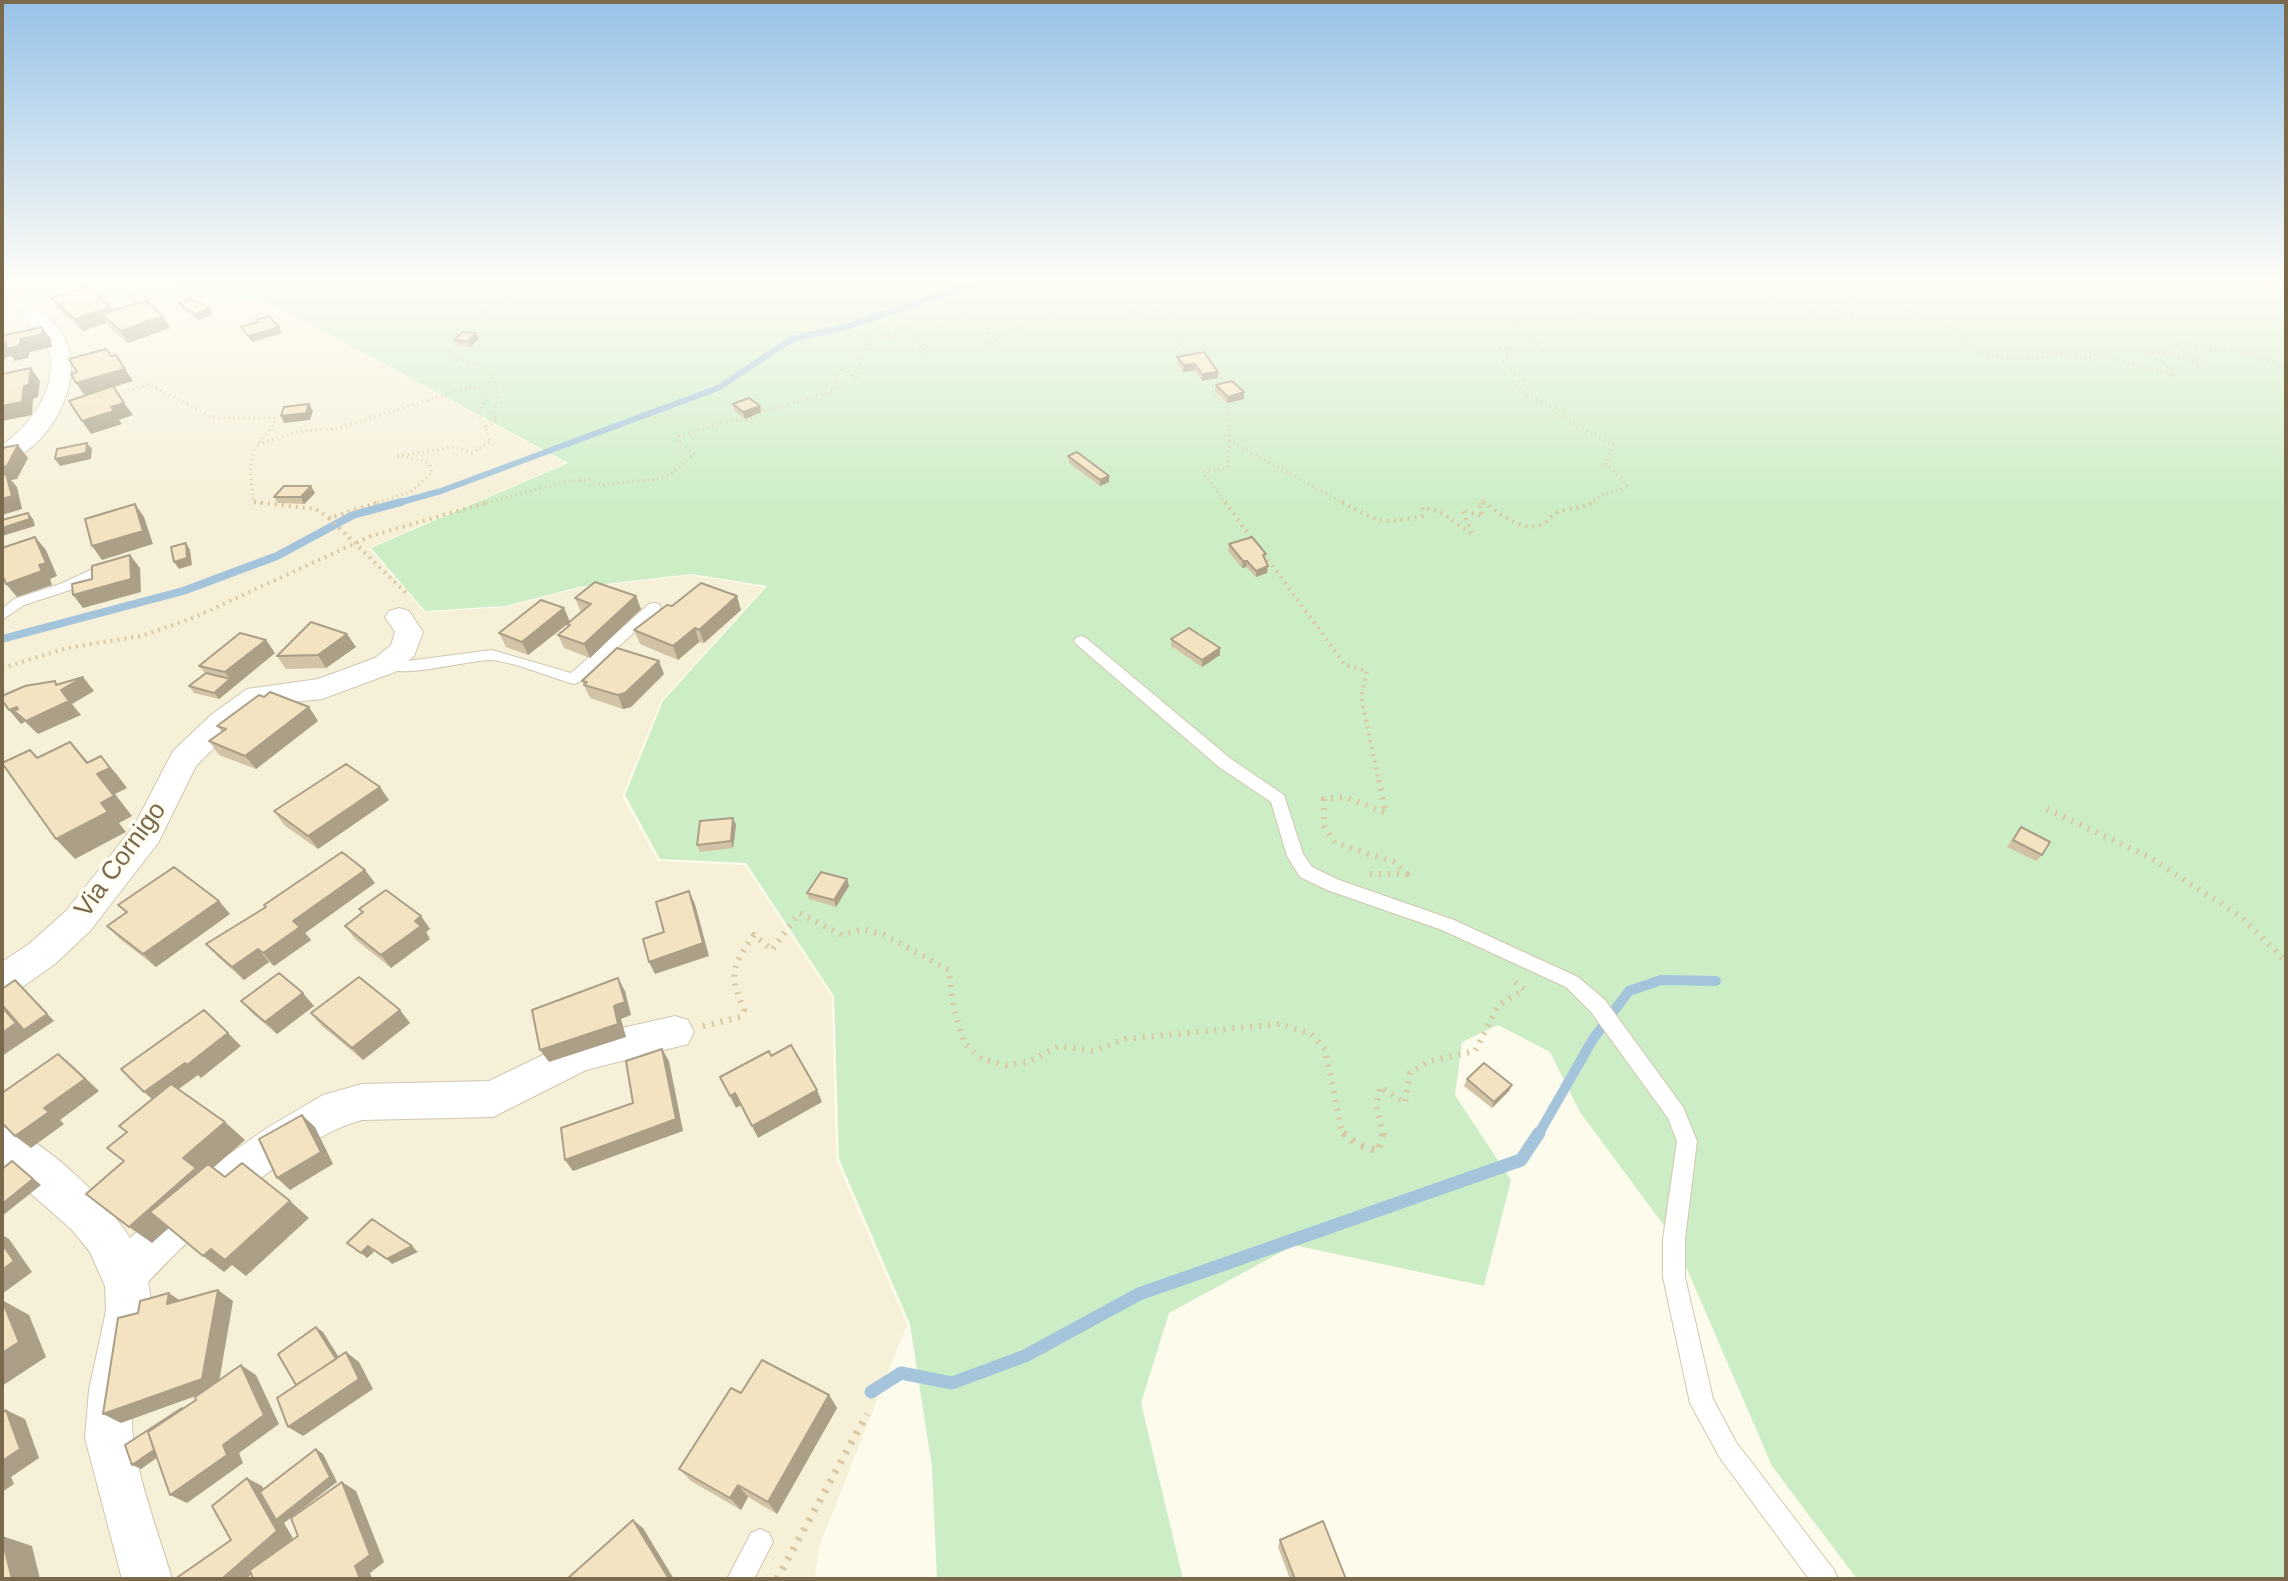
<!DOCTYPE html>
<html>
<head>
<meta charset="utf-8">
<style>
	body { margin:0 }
	#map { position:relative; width:2288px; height:1581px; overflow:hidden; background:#fdfbeb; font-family:Arial,sans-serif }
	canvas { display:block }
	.frame { position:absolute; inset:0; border:4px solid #7b694b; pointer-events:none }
</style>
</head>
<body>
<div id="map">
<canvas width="2288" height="1581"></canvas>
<div class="frame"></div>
</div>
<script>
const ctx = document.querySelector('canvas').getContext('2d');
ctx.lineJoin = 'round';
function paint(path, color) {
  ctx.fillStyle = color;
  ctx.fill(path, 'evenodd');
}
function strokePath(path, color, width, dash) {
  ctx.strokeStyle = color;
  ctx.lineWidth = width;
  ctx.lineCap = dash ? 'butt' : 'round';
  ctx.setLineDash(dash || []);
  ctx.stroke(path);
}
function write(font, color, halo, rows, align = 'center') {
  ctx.font = font + ' Arial,sans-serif';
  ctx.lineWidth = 7;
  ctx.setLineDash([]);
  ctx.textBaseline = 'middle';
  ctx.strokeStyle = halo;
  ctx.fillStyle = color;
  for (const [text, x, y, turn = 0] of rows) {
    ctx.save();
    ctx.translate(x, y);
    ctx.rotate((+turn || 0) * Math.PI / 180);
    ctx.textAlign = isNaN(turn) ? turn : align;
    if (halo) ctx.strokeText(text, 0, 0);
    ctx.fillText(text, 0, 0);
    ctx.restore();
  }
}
paint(new Path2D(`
	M2 283H147L271 304 566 463 369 548 424 612 506 607 579 588 690 575 764 587 661 701 622 796 658 861 744 865 832 997 836 1160 907 1324 819 1547 815 1579H2Z`), '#f6f0d9');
paint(new Path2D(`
	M150 283H2286V1579H1857L1772 1466 1674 1239 1580 1112 1550 1052 1498 1025 1462 1042 1455 1095 1511 1180 1484 1286 1294 1245 1169 1313 1141 1403 1183 1579H937L932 1467 910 1324 839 1159 834 996 746 863 660 859 625 795 663 701 767 586 691 574 579 587 506 606 425 611 371 548 568 463 272 304Z`), '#cdedc7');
strokePath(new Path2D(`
	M394 504 441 491 718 388 792 339 849 326 976 283`), '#a3c4db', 6);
strokePath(new Path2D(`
	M2 639 183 591 277 556 353 515 401 502`), '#a3c4db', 8);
strokePath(new Path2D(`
	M1538 1135 1593 1039 1629 991 1661 980 1716 981`), '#a3c4db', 10);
strokePath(new Path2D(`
	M871 1392 901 1373 952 1383 1025 1356 1139 1294 1521 1160 1539 1133`), '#a3c4db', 13);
const service = new Path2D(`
	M108 562 115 566 113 569 70 590 24 605 2 620V609L14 599 60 584Z
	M654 603 659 604 661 607 659 610 579 682 574 684C552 678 509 660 489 660 464 661 396 681 378 665L385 660 407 661 492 650 571 673 649 604Z
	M1081 636 1086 638 1231 759 1284 795 1303 854 1312 867 1339 880 1454 920 1578 977 1605 1000 1683 1107 1697 1141 1685 1239V1277L1713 1399 1736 1442 1834 1570 1838 1579H1809L1720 1458 1690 1403 1663 1277V1239L1677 1141 1668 1118 1591 1012 1566 987 1442 930 1327 890 1300 877 1287 856 1271 802 1219 767 1076 644 1074 641 1076 638Z
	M760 1529 769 1533 773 1542 754 1579H727L751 1533Z`);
const minor = new Path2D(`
	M29 307C39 309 47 316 54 324 96 366 53 450 2 463V445C35 422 67 376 42 335 36 326 25 321 19 313Z
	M399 608 409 611 423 632 414 656 395 672 322 699 266 705 234 728 196 766 158 843 90 931 55 964 15 992 2 996V962L29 944 66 911 134 826 173 751 212 714 247 689 318 679 375 658 391 645 395 632 385 617 389 611Z
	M675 1016 688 1020 694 1032 688 1044 586 1070 493 1117 362 1120C297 1136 195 1232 148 1282 159 1327 133 1376 132 1423 132 1464 160 1537 172 1579H122L85 1438 89 1390 106 1311 105 1286 90 1252 72 1230 2 1168V1125C48 1143 104 1197 130 1238L215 1164 267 1128 323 1095 362 1084 489 1081 578 1038Z`);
strokePath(service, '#d1c7af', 2);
strokePath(minor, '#d1c7af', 2);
strokePath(new Path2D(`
	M1710 283 1769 295 1813 313 1819 306 1852 314 1838 300 1841 296 1906 310 1956 329 1966 335 1961 341C1986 362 2016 359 2047 357L2053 353 2095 360 2079 349 2174 376 2171 368 2143 351 2176 355 2201 365 2204 361 2177 345 2180 343 2249 353 2286 368
	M1217 369 1221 376V388L1212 391 1229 409 1230 441
	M114 396 149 384 213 418H275V424C247 453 248 464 254 503L262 504
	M258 444 300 431 338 428 470 387H480L487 393 479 415 485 427
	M398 456 455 447 472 453 491 441 485 427 497 420C492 405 499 402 497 389 494 367 469 362 451 359L449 352 459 335 457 328 466 320 509 300 492 283
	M373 504 410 492 432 473 430 465 421 460 397 456
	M482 504 569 481 589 480 600 485 658 479 671 474 694 454 679 443V436L733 420 745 421 765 411 833 391 836 376 844 367 856 381 867 340 881 324 887 327 888 340 903 325C915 333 920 341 921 355L931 331 972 310 991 308 985 349 1005 334 1059 309 1141 301 1130 316 1158 309 1155 318 1176 312 1178 342 1190 354 1197 355
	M1226 504 1203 472 1227 468 1230 441 1345 504
	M1480 504 1481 500 1486 504
	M1590 504 1602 495 1629 487 1606 464 1613 445 1577 427 1556 408 1530 397 1516 384 1523 379 1501 362 1509 357 1500 348 1544 352 1532 337 1504 319 1539 322 1561 319 1556 311 1563 308 1589 316 1590 308 1599 306 1595 302 1607 301 1606 296 1630 293 1621 291 1624 286 1655 290 1652 286 1670 283`), '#dac7a3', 3, [1, 4]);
strokePath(new Path2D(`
	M254 502 316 509 329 518 379 502
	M1225 502 1255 543
	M1342 502C1378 522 1381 525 1422 516L1423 507 1442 513 1473 535 1462 510 1483 516 1479 508 1481 502
	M1483 502C1498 512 1521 532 1541 525 1547 523 1551 515 1556 513 1569 507 1581 510 1593 502
	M329 518 406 593
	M1264 554 1345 665 1367 671 1361 697 1379 782
	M2 668 67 648 141 636 193 618 371 536 489 502`), '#dac7a3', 4, [2, 5]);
strokePath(new Path2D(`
	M2047 809 2149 857 2240 916 2286 961
	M1370 874H1407L1394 862 1335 843 1324 826V799L1346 797 1386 813 1379 780
	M703 1026 740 1017 744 1010C729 974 731 967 754 935L772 950 799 913 842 935 863 929 884 935 949 970 953 1005 964 1043 982 1059 1006 1065 1029 1062 1059 1046 1093 1051 1125 1039 1280 1024 1311 1034 1325 1049 1342 1132 1346 1135
	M1384 1135 1376 1106 1380 1087 1405 1103 1410 1073 1429 1061 1475 1051 1498 1006 1524 989 1515 982`), '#dac7a3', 6, [2, 7]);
strokePath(new Path2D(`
	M1343 1133 1357 1144 1378 1151 1383 1133
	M777 1579 867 1414`), '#dac7a3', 7, [3, 8]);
paint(service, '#fff');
paint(minor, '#fff');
paint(new Path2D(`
	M129 295 152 306 163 316 170 328 128 343 109 327 106 323 83 331 59 310 51 298 111 307 114 311 135 304Z
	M179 303 213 314 199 320 183 310Z
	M476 333 479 339 470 347 457 346 454 340Z
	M1204 352 1218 378 1202 381 1195 370 1183 372 1177 363V357Z
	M1216 385 1244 392V399L1227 403 1215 391Z
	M733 404 760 406 761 412 745 419 734 410Z
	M1068 456 1109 482 1100 486 1069 463Z
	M315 493 304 504 278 503 274 497Z
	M1229 544 1266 561 1267 573 1256 577 1246 567 1242 568 1228 551Z
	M636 596 641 609 590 658 564 648 558 635 568 627 567 624 581 612 575 598Z
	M564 608 570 622 528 655 506 647 499 633Z
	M741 610 704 643 699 642 678 660 640 644 634 630Z
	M1171 639 1220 655 1202 667 1171 646Z
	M356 647 326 668 286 669 277 656Z
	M275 653 219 699 194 693 189 686 205 673 199 666Z
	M664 674 631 707 623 709 590 698 582 681Z
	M318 721 256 769 219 755 209 741 222 732 217 726Z
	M389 800 318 849 284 825 274 811Z
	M733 818 736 825 733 848 700 852 697 845Z
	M2021 827 2042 855 2036 861 2007 847Z
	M847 879 849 886 836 907 809 899 807 893Z
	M375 883 305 933 311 940 274 966 269 962 244 980 218 957 206 944Z
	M118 905 230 914 156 967 120 939 107 926 126 913Z
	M359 909 421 916 430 929 426 932 430 939 391 968 355 939 345 926 362 913Z
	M241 1001 314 1006 277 1034 253 1014Z
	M400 1010 410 1023 363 1060 322 1026 311 1013Z
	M1467 1079 1512 1085 1509 1091 1492 1108 1464 1086Z
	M741 1393 829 1395 837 1408 777 1514 748 1497 741 1510 691 1481 679 1469Z
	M1280 1540 1346 1579H1290L1278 1547Z`), '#d2c3a6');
paint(new Path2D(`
	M111 307 119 319 101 314 106 323 83 331 75 319Z
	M210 308 213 314 199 320 195 314Z
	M163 316 170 328 128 343 121 331Z
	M42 327 51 339 52 347 30 352 28 358 15 361 11 356 5 358 2 366V344L21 339Z
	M279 327 282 333 252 342 248 336Z
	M476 333 479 339 470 347 468 341Z
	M1195 364V370L1183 372 1184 365Z
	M31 368 40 381 38 397 33 399 32 415 2 421V406L24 386Z
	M125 369 133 381 85 396 76 383Z
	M1218 372V378L1202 381V374Z
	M1244 392V399L1227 403 1228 397Z
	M124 403 133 415 119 420 122 424 91 434 82 421 111 407Z
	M309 404 313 411 310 420 284 423 281 416Z
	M760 406 761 412 745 419 743 412Z
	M87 443 92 449 91 459 60 466 55 459Z
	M18 445 28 458 17 479 11 480 17 487 22 509 2 515V467Z
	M1109 476V482L1100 486V480Z
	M311 486 315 493 304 504 301 497Z
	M135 504 144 517 153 544 102 560 92 546Z
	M28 513 33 519 35 526 2 536V528Z
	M35 537 46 550 57 576 50 579 52 585 17 597 6 584 39 565Z
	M186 543 190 550 192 565 179 569 174 562Z
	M130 555 140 568 141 592 83 608 73 595Z
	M1243 561H1247L1246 567 1242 568Z
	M1268 566 1267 573 1256 577V571Z
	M636 596 641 609 590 658 584 644Z
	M737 596 741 610 704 643 699 630Z
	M564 608 570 622 528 655 522 642Z
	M695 628 699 642 678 660 673 646Z
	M347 634 356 647 326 668 318 655Z
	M266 640 275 653 219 699 214 693 230 679 225 672Z
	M1220 648V655L1202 667V660Z
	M659 661 664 674 631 707 623 709 618 695Z
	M83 677 94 691 72 704 81 715 38 734 14 711 25 722 21 724 9 710 55 681 62 690Z
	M309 707 318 721 256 769 245 756Z
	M70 742 88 762 101 756 118 776 127 788 115 794 132 816 119 823 126 832 75 859 56 839 101 803 87 763Z
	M380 787 389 800 318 849 308 836Z
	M733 818 736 825 733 848 731 841Z
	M365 870 375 883 305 933 311 940 274 966 263 953 293 921Z
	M847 879 849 886 836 907 834 900Z
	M689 891 695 904 709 956 655 974 649 962Z
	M219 901 230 914 156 967 143 954Z
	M421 916 430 929 426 932 430 939 391 968 381 955Z
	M258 949 269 962 244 980 232 967Z
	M618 978 625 991 631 1015 621 1019 626 1037 549 1062 540 1050 614 1006Z
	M15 980 54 1021 2 1056V1002Z
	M303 993 314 1006 277 1034 265 1022Z
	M400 1010 410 1023 363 1060 352 1048Z
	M228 1033 241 1046 201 1078 198 1075 158 1104 144 1092Z
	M662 1049 669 1061 683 1131 573 1171 565 1160 676 1119Z
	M58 1054 73 1066 99 1091 60 1120 64 1124 31 1148 15 1136 44 1108Z
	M1512 1085 1509 1091 1492 1108 1494 1102Z
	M817 1090 822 1102 758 1138 752 1126Z
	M735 1093 741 1105 736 1108 730 1096Z
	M302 1115 315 1127 333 1164 290 1190 277 1178Z
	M225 1122 245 1140 205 1175 217 1185 152 1243 129 1227 183 1158Z
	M12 1161 41 1185 2 1216V1204Z
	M290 1201 309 1218 246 1276 232 1265 224 1272 203 1256 211 1249Z
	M2 1235 9 1239 32 1272 2 1294Z
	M368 1246 374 1252 367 1258 361 1253Z
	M412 1246 418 1252 392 1264 387 1259Z
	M218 1290 233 1301 218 1388 121 1423 103 1414Z
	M169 1293 185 1304H167Z
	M2 1300 29 1315 46 1357 2 1386Z
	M316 1327 323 1332 347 1370 307 1397Z
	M346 1352 359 1362 373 1389 303 1436 288 1427Z
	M241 1365 256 1375 279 1424 239 1453 243 1463 187 1503 170 1495 223 1445Z
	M829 1395 837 1408 777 1514 768 1502Z
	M6 1410 25 1419 39 1458 11 1477 14 1484 2 1492V1461Z
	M156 1437 168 1450 141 1469 132 1465Z
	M316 1449 323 1454 337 1482 284 1523 293 1538 246 1579H225L224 1577 247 1478 262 1486 280 1517Z
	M342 1482 356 1491 384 1562 370 1573 372 1579H360L355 1566Z
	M738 1485 748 1497 741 1510 730 1498Z
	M633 1520 643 1528 674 1579H669Z
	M2 1536 32 1546 40 1579H12Z`), '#ab9f87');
const building = new Path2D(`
	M87 287 111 307 75 319 51 298Z
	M140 291 150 304 145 301 137 304 129 295Z
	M191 299 210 308 195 314 179 303Z
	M145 301 163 316 121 331 101 314Z
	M269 316 279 327 248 336 241 327 258 322 256 320Z
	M42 327 43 334 21 339 19 346 6 349V342L2 344V336Z
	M463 332 476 333 468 341 454 340Z
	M106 349 111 356 116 355 125 369 76 383 71 374 77 372 69 359Z
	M1204 352 1218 372 1202 374 1195 364 1184 365 1177 357Z
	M31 368 29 385 24 386 22 402 2 406V374Z
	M1232 381 1244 392 1228 397 1216 385Z
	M113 386 124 403 111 407 114 411 82 421 69 401Z
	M749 398 760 406 743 412 733 404Z
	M309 404 306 413 281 416 284 407Z
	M87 443 86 453 55 459 57 449Z
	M18 445 7 466 2 467V448Z
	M1077 452 1109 476 1100 480 1068 456Z
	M6 474 12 496 2 499V475Z
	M284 486H311L301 497H274Z
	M135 504 143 531 92 546 85 519Z
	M28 513 30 519 2 528V520Z
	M35 537 46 563 39 565 42 571 6 584 2 574V548Z
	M1252 537 1266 554 1263 555 1268 566 1256 571 1247 561H1243L1229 544Z
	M186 543 187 558 174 562 171 547Z
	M130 555 131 579 73 595 72 584 92 579V566Z
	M595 582 636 596 584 644 558 635 570 625 567 624 591 604 575 598Z
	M701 583 737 596 699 630 695 628 673 646 634 630 667 605 672 606Z
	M541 600 564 608 522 642 499 633Z
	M311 622 347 634 318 655 277 656Z
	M1189 628 1220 648 1202 660 1171 639Z
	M240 633 266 640 225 672 199 666Z
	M617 648 659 661 625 693 618 695 584 685 587 682 582 681Z
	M206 673 230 679 214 693 189 686Z
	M83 677 61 690 69 701 26 721 14 711 18 709 17 707 9 710 2 700V696L25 686 55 681 56 685Z
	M270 692 309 707 245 756 209 741 226 729 217 726 259 695 264 697Z
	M70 742 87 763 101 756 110 768 97 774 114 796 101 803 108 812 56 839 2 763 30 750 37 758Z
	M346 764 380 787 308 836 274 811Z
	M733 818 731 841 697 845 700 821Z
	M2021 827 2050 842 2042 855 2013 840Z
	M342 852 365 870 293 921 300 927 263 953 258 949 232 967 206 944 266 907 264 905Z
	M174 867 219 901 143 954 107 926 127 912 118 905Z
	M821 872 847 879 834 900 807 893Z
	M386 890 421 916 415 921 421 926 381 955 345 926 363 912 359 909Z
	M689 891 703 943 649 962 643 939 664 932 656 902Z
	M279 973 303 993 265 1022 241 1001Z
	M359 977 400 1010 352 1048 311 1013Z
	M618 978 625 1002 614 1006 618 1024 540 1050 532 1010Z
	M15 980 47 1014 24 1030 2 1005V989Z
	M2 1007 16 1023 2 1033Z
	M204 1010 228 1033 187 1065 185 1063 144 1092 121 1069Z
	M791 1045 817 1090 752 1126 735 1093 730 1096 720 1077 769 1051 771 1056Z
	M662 1049 676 1119 565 1160 561 1128 633 1103 626 1061Z
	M58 1054 85 1079 44 1108 49 1112 15 1136 2 1123V1093Z
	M1484 1063 1512 1085 1494 1102 1467 1079Z
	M171 1084 225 1122 183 1158 196 1168 129 1227 86 1194 124 1161 107 1148 127 1132 119 1126Z
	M302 1115 321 1152 277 1178 259 1139Z
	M12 1161 33 1179 2 1204V1169Z
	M242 1163 290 1201 225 1260 211 1249 203 1256 150 1212 208 1164 225 1177Z
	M372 1219 412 1246 387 1259 368 1246 361 1253 347 1243Z
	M2 1244 14 1261 2 1270Z
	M218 1290 202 1379 103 1414 118 1318 138 1313 140 1301 169 1293 167 1304Z
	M2 1300 19 1342 2 1353Z
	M316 1327 336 1359 296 1385 278 1354Z
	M346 1352 359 1379 288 1427 277 1398Z
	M762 1360 829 1395 768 1502 738 1485 730 1498 679 1469 731 1388 741 1393Z
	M241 1365 264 1415 223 1445 227 1455 170 1495 148 1432 196 1400 195 1397Z
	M182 1408 148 1432 154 1450 132 1465 125 1445Z
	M6 1410 20 1449 2 1461V1413Z
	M316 1449 330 1477 276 1520 260 1492Z
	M247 1478 277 1531 224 1577 225 1579H175L231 1540 212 1506Z
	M342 1482 370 1555 355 1566 360 1579H253L250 1570 298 1536 291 1518Z
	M633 1520 669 1579H567Z
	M1323 1521 1346 1579H1295L1280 1540Z
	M2 1539 12 1579H2Z`);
paint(building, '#f4e3c1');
strokePath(building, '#ab9f87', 2);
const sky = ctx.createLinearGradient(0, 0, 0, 504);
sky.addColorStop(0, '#97c2e8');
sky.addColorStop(0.56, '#fefdf6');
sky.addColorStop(1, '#fefdf600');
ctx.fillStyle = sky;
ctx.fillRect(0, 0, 2288, 504);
write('26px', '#7b694b', '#fffdf2', [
	["Via Cornigo",121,860,-54]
]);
</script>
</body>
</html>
